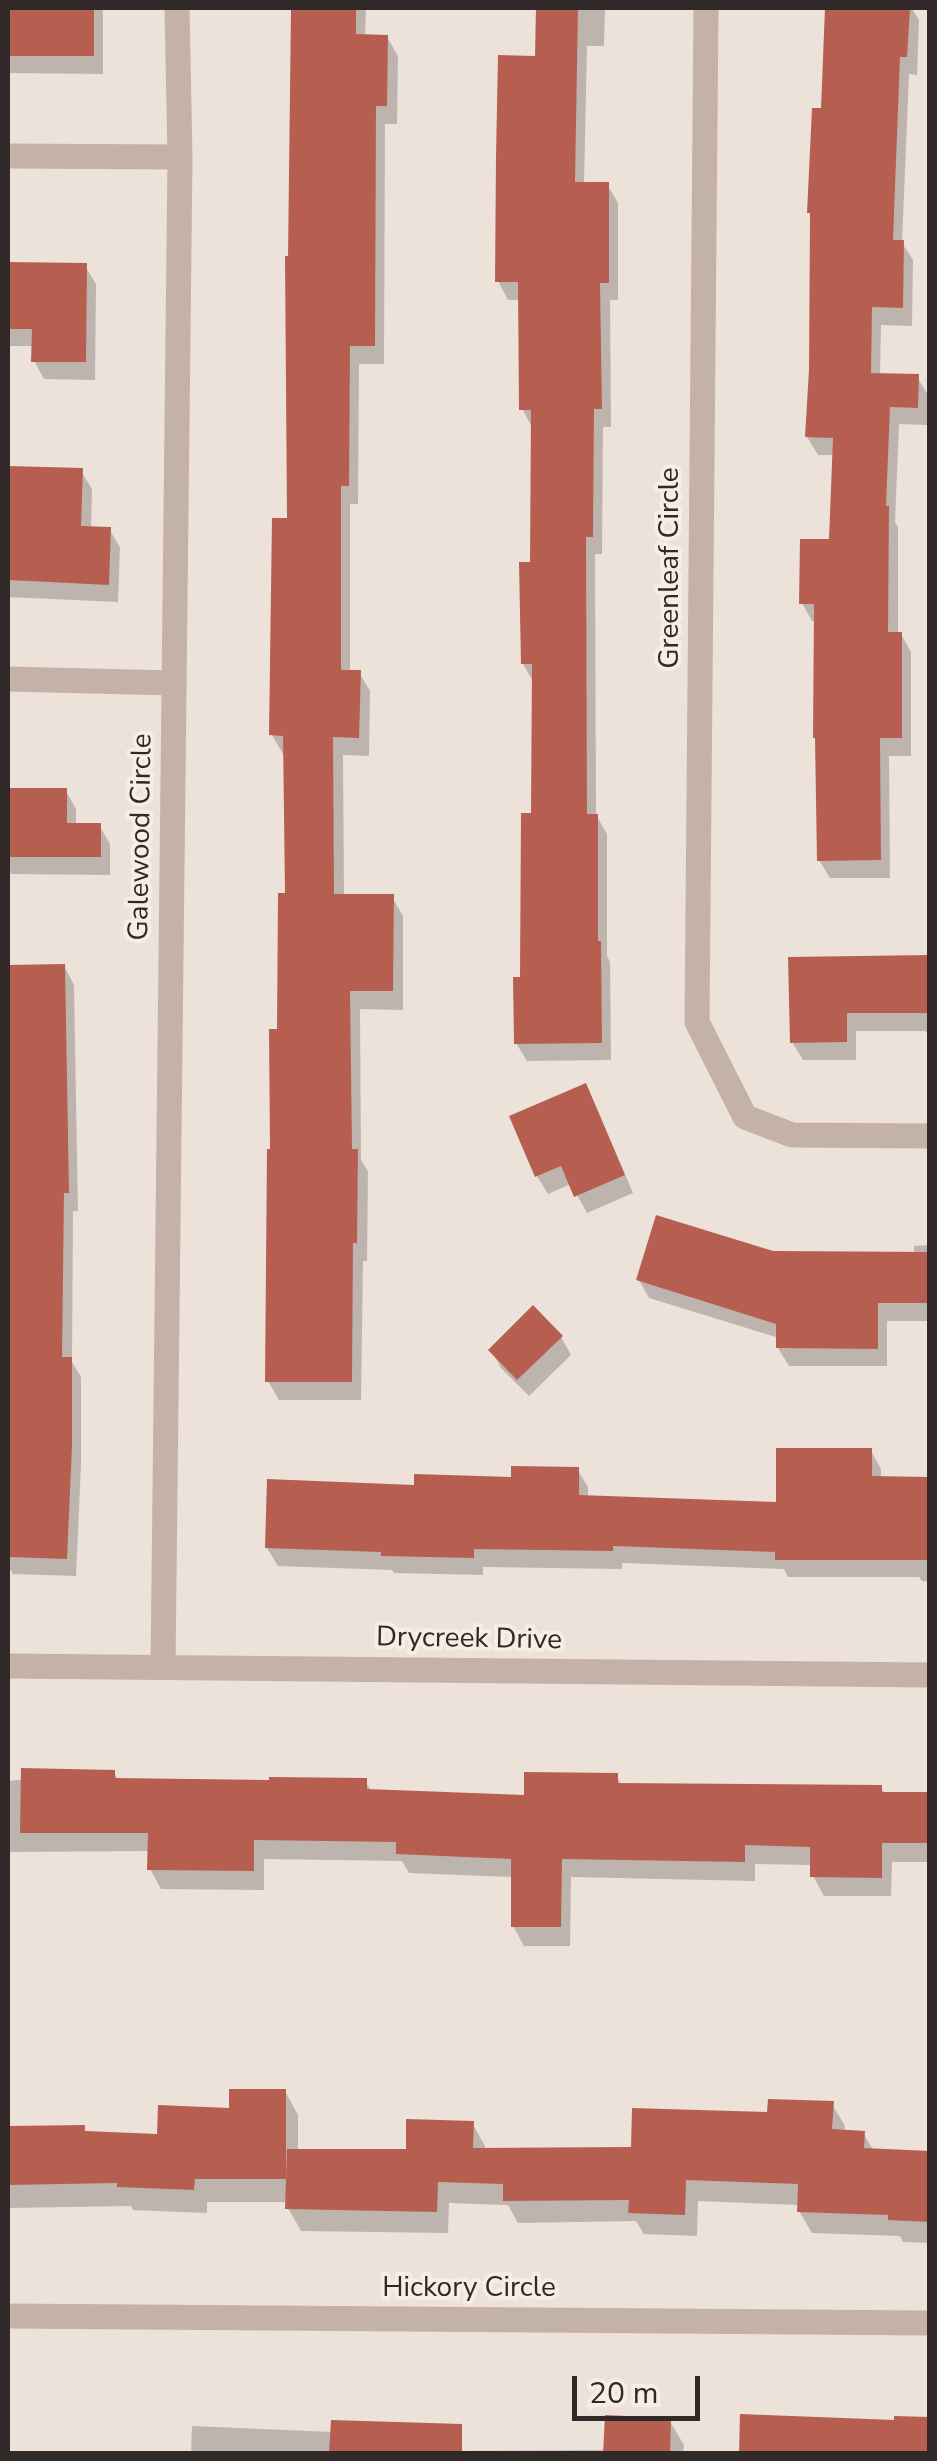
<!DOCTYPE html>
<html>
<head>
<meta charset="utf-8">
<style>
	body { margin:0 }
	#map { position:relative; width:937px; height:2461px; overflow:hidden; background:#ede2da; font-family:"Nunito Sans",sans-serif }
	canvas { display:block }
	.frame { position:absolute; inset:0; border:10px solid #312927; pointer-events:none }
	.scale { position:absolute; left:572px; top:2376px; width:128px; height:45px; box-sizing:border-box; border:5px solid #312927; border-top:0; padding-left:12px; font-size:30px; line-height:35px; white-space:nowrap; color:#312927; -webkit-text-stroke:8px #f6ede5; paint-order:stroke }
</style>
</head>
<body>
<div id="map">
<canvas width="937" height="2461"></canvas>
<div class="frame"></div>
<div class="scale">20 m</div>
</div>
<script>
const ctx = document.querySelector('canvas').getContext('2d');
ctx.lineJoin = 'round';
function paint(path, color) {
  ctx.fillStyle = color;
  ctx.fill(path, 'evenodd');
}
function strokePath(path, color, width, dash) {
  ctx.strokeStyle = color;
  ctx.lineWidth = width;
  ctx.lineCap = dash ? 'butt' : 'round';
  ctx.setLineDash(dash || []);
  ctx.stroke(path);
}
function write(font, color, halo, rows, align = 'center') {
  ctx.font = font + ' "Nunito Sans",sans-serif';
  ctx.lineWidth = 8;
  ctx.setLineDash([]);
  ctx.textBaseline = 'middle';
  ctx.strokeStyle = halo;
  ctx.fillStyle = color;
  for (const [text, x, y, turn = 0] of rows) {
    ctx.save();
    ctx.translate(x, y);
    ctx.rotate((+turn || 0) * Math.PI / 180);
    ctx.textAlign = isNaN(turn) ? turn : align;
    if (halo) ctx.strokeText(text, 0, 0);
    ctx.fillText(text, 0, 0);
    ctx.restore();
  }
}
paint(new Path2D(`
	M8 8H101L103 11V74L8 73Z
	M294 8H366L365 37H387L398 56 397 124H385L384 364H359L358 504H350V672H359L370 691 369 756 343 755 344 896 392 897 403 916V1010L360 1009 361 1160 368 1171 367 1261H363L361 1400H279L268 1381 280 1032 287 896 285 754H283L272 735 289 521Z
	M539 8H605L604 46H587L584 184H607L618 203V300H610L611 427H603L602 554H595L596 815 607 834V956L610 962 611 1060 527 1061 516 1043 534 816V683L523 664 532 564 533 429 522 409 521 300H508L498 281 538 58Z
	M827 8H912L919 20 917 75 909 74 902 243 913 260 912 326 881 325 880 375 917 377 928 395 927 425 899 424 895 522 898 527V634H901L911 652V756H889L890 878H830L819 860 816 621H812L802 603 832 541 835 455H818L807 437Z
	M8 265 85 266 96 284 95 380 44 379 34 361V346H8Z
	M8 468 81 471 92 489 91 529H109L120 547 118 602 8 597Z
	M8 790 66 791 76 809V825H99L110 844V875L11 874 8 868Z
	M930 959V1034L925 1031H856V1060H803L792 1042Z
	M64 966 74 985 78 1211H73L72 1362 81 1377V1466L76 1576 13 1574 8 1566V967Z
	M585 1086 595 1104 633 1193 587 1213 571 1184 548 1194 537 1176Z
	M930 1245V1321H887V1366H789L778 1348 779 1338 649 1298 639 1280 772 1253 914 1254V1246Z
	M561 1337 571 1355 529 1396 501 1368 491 1350Z
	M871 1451 881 1469V1478L930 1479V1582L922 1581 919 1577H788L784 1569 622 1563V1569L483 1567V1575L394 1573 392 1570 278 1566 267 1548 417 1487 514 1480 577 1469 588 1487V1498L778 1505Z
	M114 1772 118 1780 365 1781 372 1792 527 1798 616 1775 622 1786 881 1787 885 1794H930V1862H892L891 1896H824L813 1876V1865L755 1864V1881L571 1877 570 1946H524L513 1926V1877L409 1873 402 1861 264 1859V1890L161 1889 150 1869V1851L8 1852V1781Z
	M285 2091 298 2115V2152H408L472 2123 485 2146V2150L633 2149 770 2115 832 2104 845 2126 844 2132 863 2133 874 2151 930 2153V2243L903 2242 900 2236 812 2233 799 2211V2205L698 2201 697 2236 644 2234 636 2221 518 2223 508 2205 449 2203 448 2233 301 2231 288 2208V2202H207V2213L133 2210 131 2206 8 2208V2128H83L87 2134 160 2136Z
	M669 2420 684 2445 683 2454H191L192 2426 333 2432 449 2451 606 2450Z`), '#0003');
paint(new Path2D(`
	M8 8H94V56H8Z
	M291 8H356V34L388 35 387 106H376L375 346H350L349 486H341V670H361L359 738 333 737 334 894H394L393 991H350L352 1149H358L357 1243H353L352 1382H265L267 1149H270L269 1029H277L278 893H285L283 736 269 735 272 518H287L285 256H288Z
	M536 8H578L575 182H609V283H600L602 409H594L593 537H586L587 814H598V941H601L602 1043 514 1044 513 977H520L521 813H531L532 664H521L519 562H530L531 410H519L518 282H495L496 157 498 55 535 56Z
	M825 8H910L907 57H900L893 240H904L903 308 872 307 871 373 919 374 918 408 890 407 886 506H889L888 632H902V738H880L881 860 817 861 815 738H813L814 604H799L800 539H829L833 438 805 437 809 370 810 213H807L812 108H821Z
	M8 262 87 263 86 362H31L32 329H8Z
	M8 466 83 468 81 526 111 527 109 585 8 580Z
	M8 788H67V823H101V857H8Z
	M930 955V1013H847V1042L790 1043 788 957Z
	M65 964 69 1193H64L62 1357H72V1446L67 1559 8 1557V965Z
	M586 1083 625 1175 574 1197 561 1166 535 1177 509 1116Z
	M656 1215 773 1251 930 1252V1303H878V1349L776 1348V1324L636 1280Z
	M533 1305 563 1336 517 1380 488 1350Z
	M776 1448H872V1476L930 1477V1560H775V1552L613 1546V1551L474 1549V1558L381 1556V1552L265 1548 267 1479 414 1485V1474L511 1477V1466L579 1467V1495L776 1502Z
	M21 1768 115 1770V1778L269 1780V1777L367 1778V1789L524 1795V1772L618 1773V1783L882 1785V1792H930V1843H882V1878L810 1877V1847L745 1845V1862L562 1859 561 1927H511V1859L396 1854V1842L254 1840V1871L147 1870 148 1833H20Z
	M229 2089H286V2179H195L194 2190 117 2187V2183L8 2185V2126L85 2125V2131L157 2134 158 2105 229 2108Z
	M768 2099 834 2101 832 2129 865 2131 864 2148 930 2151V2222L888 2220V2215L797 2212 798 2184 686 2180 685 2215 628 2213 629 2200 503 2201V2184L438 2182 437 2212 285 2209 287 2149H406V2119L474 2121 473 2148 631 2147 632 2108 767 2112Z
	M740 2414 894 2420V2416L930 2417V2454H739Z
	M605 2415 671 2418 670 2454H603Z
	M331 2420 462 2424V2454H329Z`), '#b65f50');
strokePath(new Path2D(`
	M706 8 697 1022 745 1117 792 1135 930 1136
	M8 156 180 157
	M8 679 173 683
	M8 1666 930 1675
	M163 1667 180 157 177 8
	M8 2316 930 2323`), '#c4b2a8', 25);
write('28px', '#312927', '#f6ede5', [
	["Greenleaf Circle",671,568,-90],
	["Galewood Circle",142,837,-89],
	["Drycreek Drive",469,1640,1],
	["Hickory Circle",469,2289]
]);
</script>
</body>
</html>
